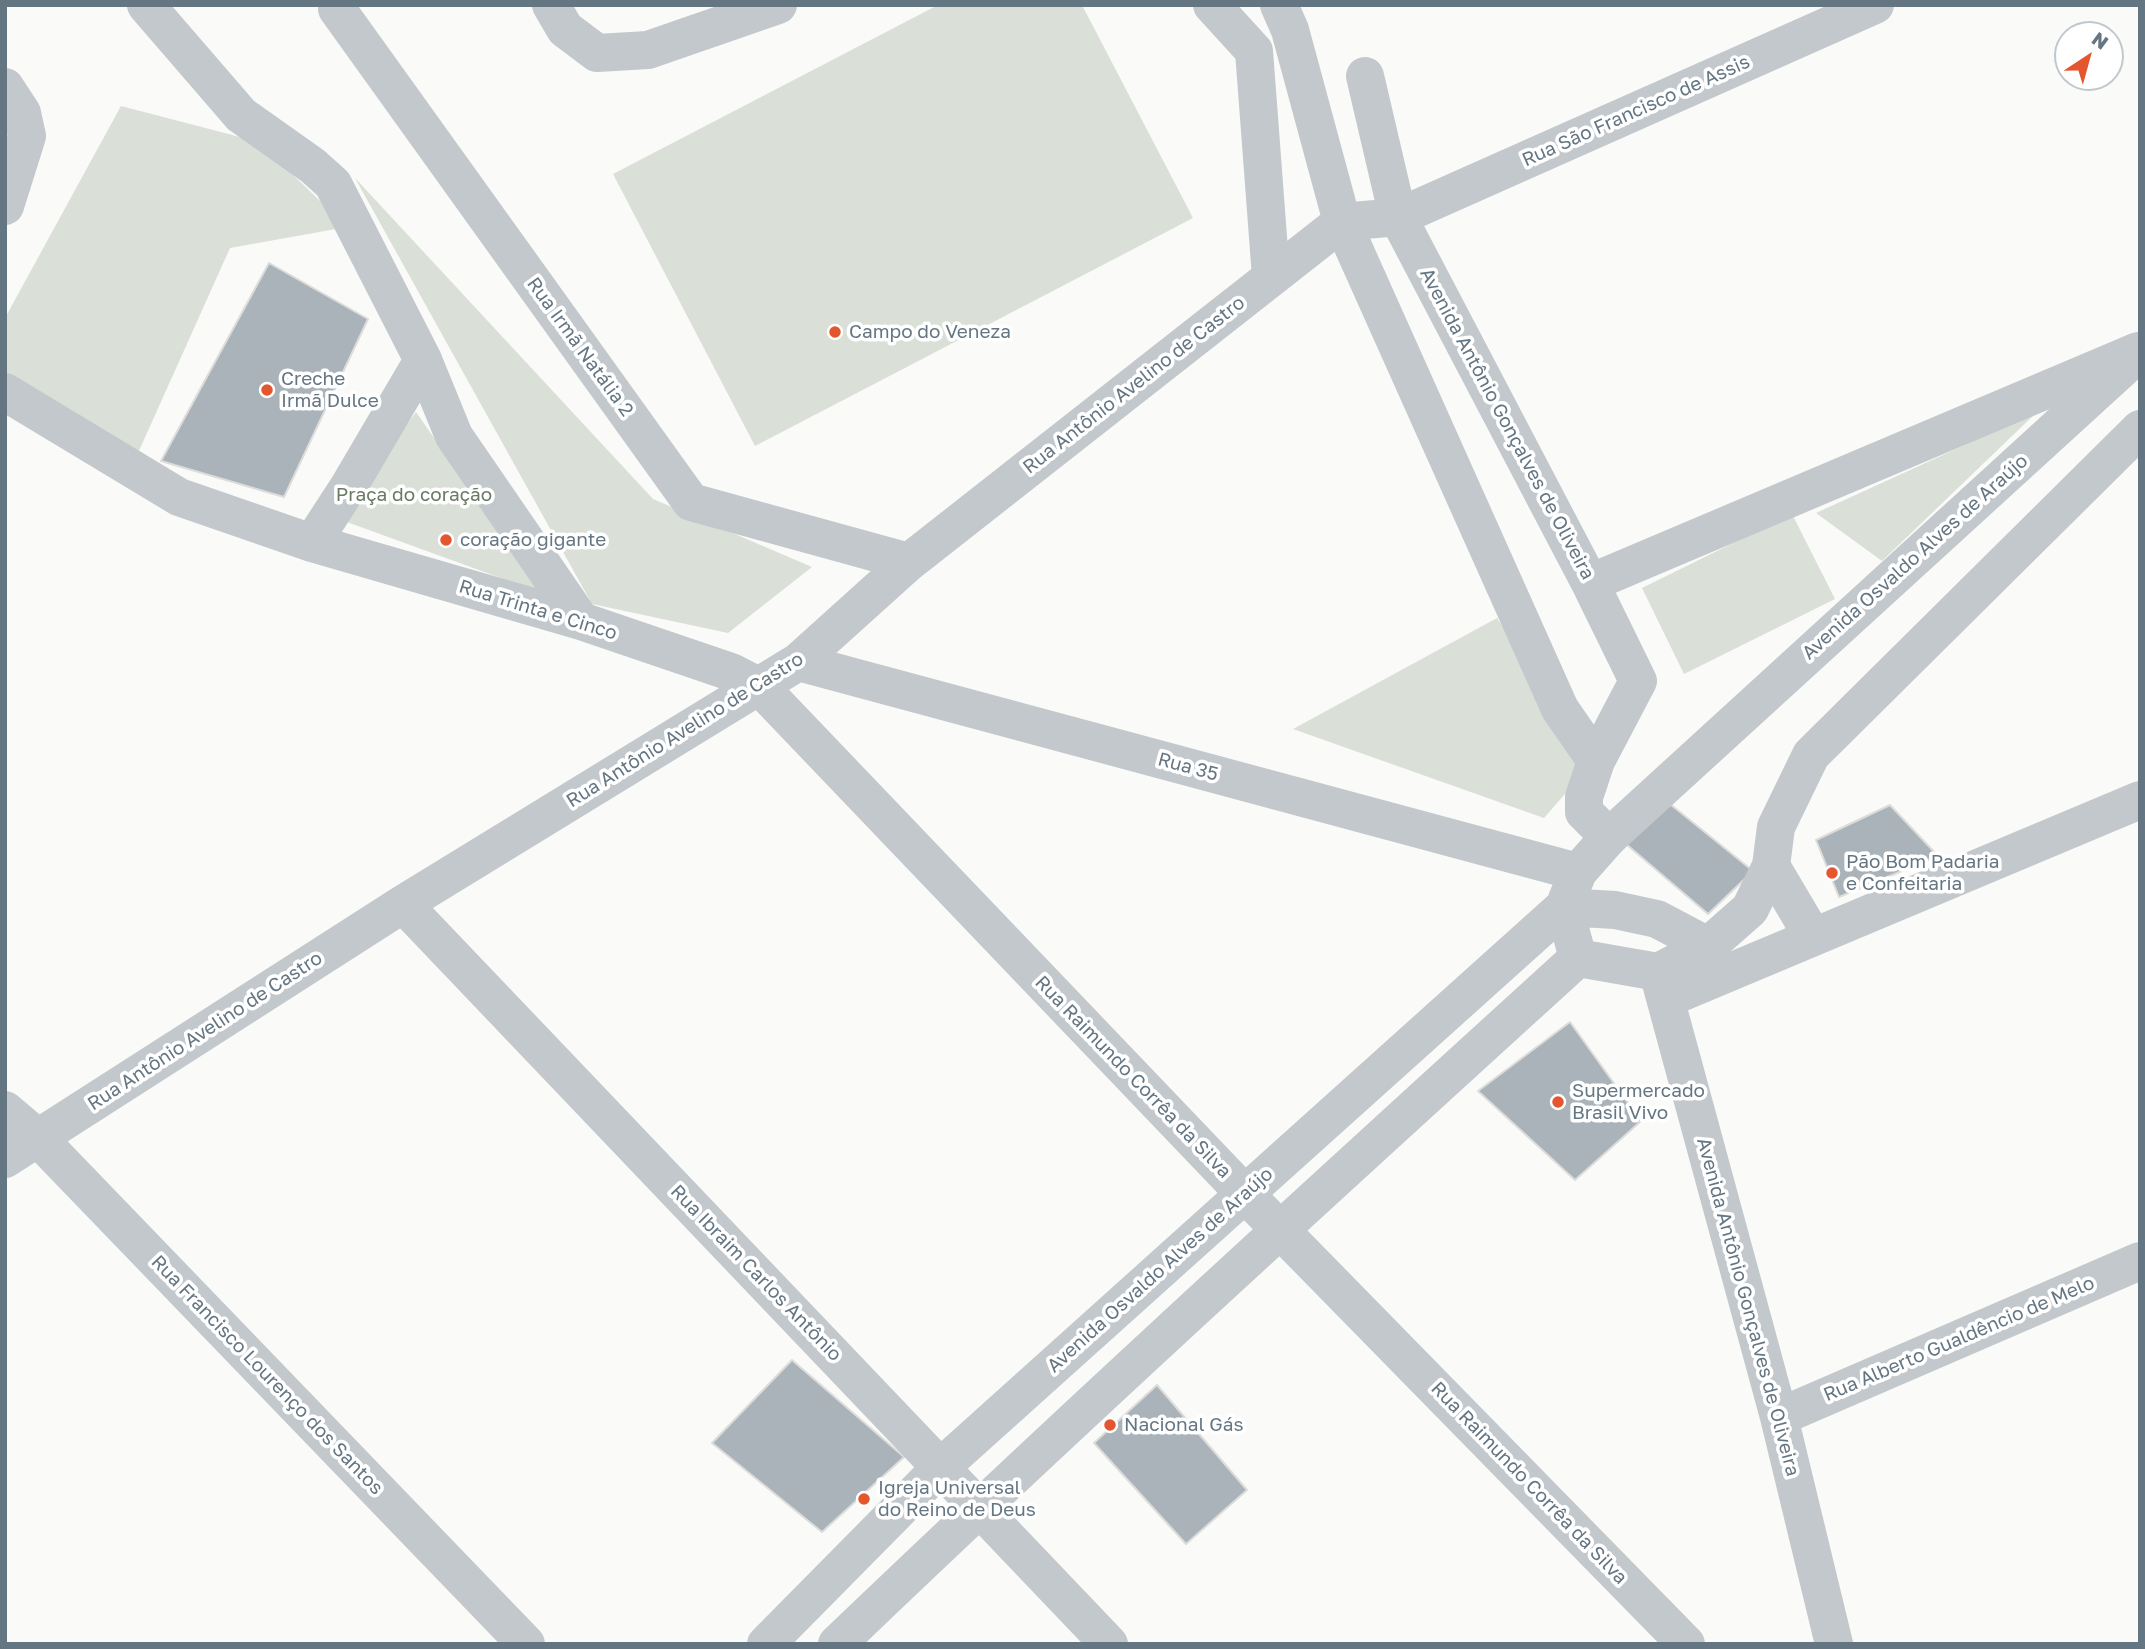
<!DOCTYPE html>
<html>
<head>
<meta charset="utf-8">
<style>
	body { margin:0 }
	#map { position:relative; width:2145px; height:1649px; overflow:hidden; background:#fafaf8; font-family:"Golos Text",sans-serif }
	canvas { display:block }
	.frame { position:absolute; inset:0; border:7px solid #657683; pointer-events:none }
	.north { position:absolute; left:2054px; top:21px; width:70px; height:70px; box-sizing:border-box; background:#fff; border:2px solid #c1c8cd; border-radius:50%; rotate:36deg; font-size:19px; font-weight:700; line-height:28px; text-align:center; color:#657683 }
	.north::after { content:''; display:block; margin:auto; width:24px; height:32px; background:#e4572e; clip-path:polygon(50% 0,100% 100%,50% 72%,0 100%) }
</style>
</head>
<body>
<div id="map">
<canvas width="2145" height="1649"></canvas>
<div class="frame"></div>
<div class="north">N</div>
</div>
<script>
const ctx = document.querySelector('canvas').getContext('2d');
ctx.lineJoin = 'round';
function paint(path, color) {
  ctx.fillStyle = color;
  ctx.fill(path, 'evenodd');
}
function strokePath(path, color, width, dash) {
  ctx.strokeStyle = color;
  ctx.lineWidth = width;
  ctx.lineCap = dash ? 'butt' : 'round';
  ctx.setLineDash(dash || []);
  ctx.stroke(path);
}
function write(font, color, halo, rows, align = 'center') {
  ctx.font = font + ' "Golos Text",sans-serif';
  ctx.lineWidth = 7;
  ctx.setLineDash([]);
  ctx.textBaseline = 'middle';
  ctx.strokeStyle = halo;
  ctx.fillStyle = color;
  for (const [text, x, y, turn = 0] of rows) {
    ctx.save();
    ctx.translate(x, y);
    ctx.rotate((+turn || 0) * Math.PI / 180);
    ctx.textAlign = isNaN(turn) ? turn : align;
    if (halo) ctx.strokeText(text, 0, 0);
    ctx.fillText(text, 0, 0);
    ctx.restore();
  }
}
paint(new Path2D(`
	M938 5H1082L1193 218 755 446 613 174Z
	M121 106 259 142 347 227 230 248 138 453 5 375V318Z
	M355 178 653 499 812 567 728 633 592 604Z
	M416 412 542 593 336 518Z
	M2037 412 1882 561 1816 513Z
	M1792 514 1835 599 1684 674 1642 588Z
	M1497 618 1583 743 1578 779 1544 818 1293 729Z`), '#dadfd7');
const building = new Path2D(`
	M269 263 368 319 284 497 161 461Z
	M1665 800 1753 871 1708 914 1619 838Z
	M1890 805 1938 856 1839 897 1816 840Z
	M1570 1022 1641 1121 1575 1180 1478 1091Z
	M792 1360 904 1457 822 1532 712 1443Z
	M1157 1385 1247 1490 1186 1544 1094 1443Z`);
paint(building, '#aab3b9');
strokePath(building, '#dcdcda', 2);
strokePath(new Path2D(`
	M146 5 241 115 313 166 333 184 423 360 454 436 581 621
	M551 5 565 29 597 53 648 50 778 5
	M1212 5 1254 51 1271 277
	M1279 5 1290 30 1342 222 1560 709 1596 761 1584 797V812L1609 837
	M337 9 691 502 909 562
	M1365 76 1398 217 1590 583 1638 681 1596 761
	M5 87 22 113 27 136 5 206
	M5 392 179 497 312 543 581 621 731 672 760 687 1244 1193 1686 1644
	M312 543 349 486 423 360
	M1590 583 2138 351
	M798 662 1578 872
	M1771 866 1813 937
	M403 904 1109 1644
	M1658 972 1779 1417 1834 1644
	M1666 999 2140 800
	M5 1110 38 1138 526 1644
	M5 1159 403 904 798 662 909 562 1342 222 1398 217 1875 5
	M1779 1417 2140 1261`), '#c3c8cc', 38);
strokePath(new Path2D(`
	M2140 352 1609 837 1578 872 1564 907 1578 958 1658 972 1708 946 1750 909 1771 866 1776 827 1811 755 2140 429
	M766 1644 941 1467 1564 907 1615 910 1657 919 1708 946
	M837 1644C1080 1411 1329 1185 1578 958`), '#c3c8cc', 38);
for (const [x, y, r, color] of [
	[835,332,7,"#e4572e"],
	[267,390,7,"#e4572e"],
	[446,540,7,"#e4572e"],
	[1832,873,7,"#e4572e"],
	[1558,1102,7,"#e4572e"],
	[1110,1425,7,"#e4572e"],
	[864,1499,7,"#e4572e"]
]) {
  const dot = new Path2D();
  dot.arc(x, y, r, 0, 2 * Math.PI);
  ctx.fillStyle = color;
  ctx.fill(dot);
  strokePath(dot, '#fff', 2.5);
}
write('19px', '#657683', '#fff', [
	["Rua São Francisco de Assis",1636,111,-24],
	["Rua Irmã Natália 2",580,347,54],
	["Rua Antônio Avelino de Castro",1134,385,-38],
	["Avenida Antônio Gonçalves de Oliveira",1507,424,62],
	["Avenida Osvaldo Alves de Araújo",1915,557,-42],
	["Rua Trinta e Cinco",538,610,17],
	["Rua Antônio Avelino de Castro",685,730,-32],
	["Rua 35",1188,767,15],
	["Rua Antônio Avelino de Castro",205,1031,-33],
	["Rua Raimundo Corrêa da Silva",1133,1077,46],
	["Avenida Osvaldo Alves de Araújo",1160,1270,-42],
	["Rua Ibraim Carlos Antônio",756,1273,46],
	["Avenida Antônio Gonçalves de Oliveira",1748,1307,75],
	["Rua Alberto Gualdêncio de Melo",1959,1339,-23],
	["Rua Francisco Lourenço dos Santos",267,1375,46],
	["Rua Raimundo Corrêa da Silva",1529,1483,46]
]);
write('19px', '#657683', '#fff', [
	["Campo do Veneza",849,332],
	["Creche",281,379],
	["Irmã Dulce",281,401],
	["coração gigante",460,540],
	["Pão Bom Padaria",1846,862],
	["e Confeitaria",1846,884],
	["Supermercado",1572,1091],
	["Brasil Vivo",1572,1113],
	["Nacional Gás",1124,1425],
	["Igreja Universal",878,1488],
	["do Reino de Deus",878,1510]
], 'left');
write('19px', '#687a64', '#fff', [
	["Praça do coração",414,495]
]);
</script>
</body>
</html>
